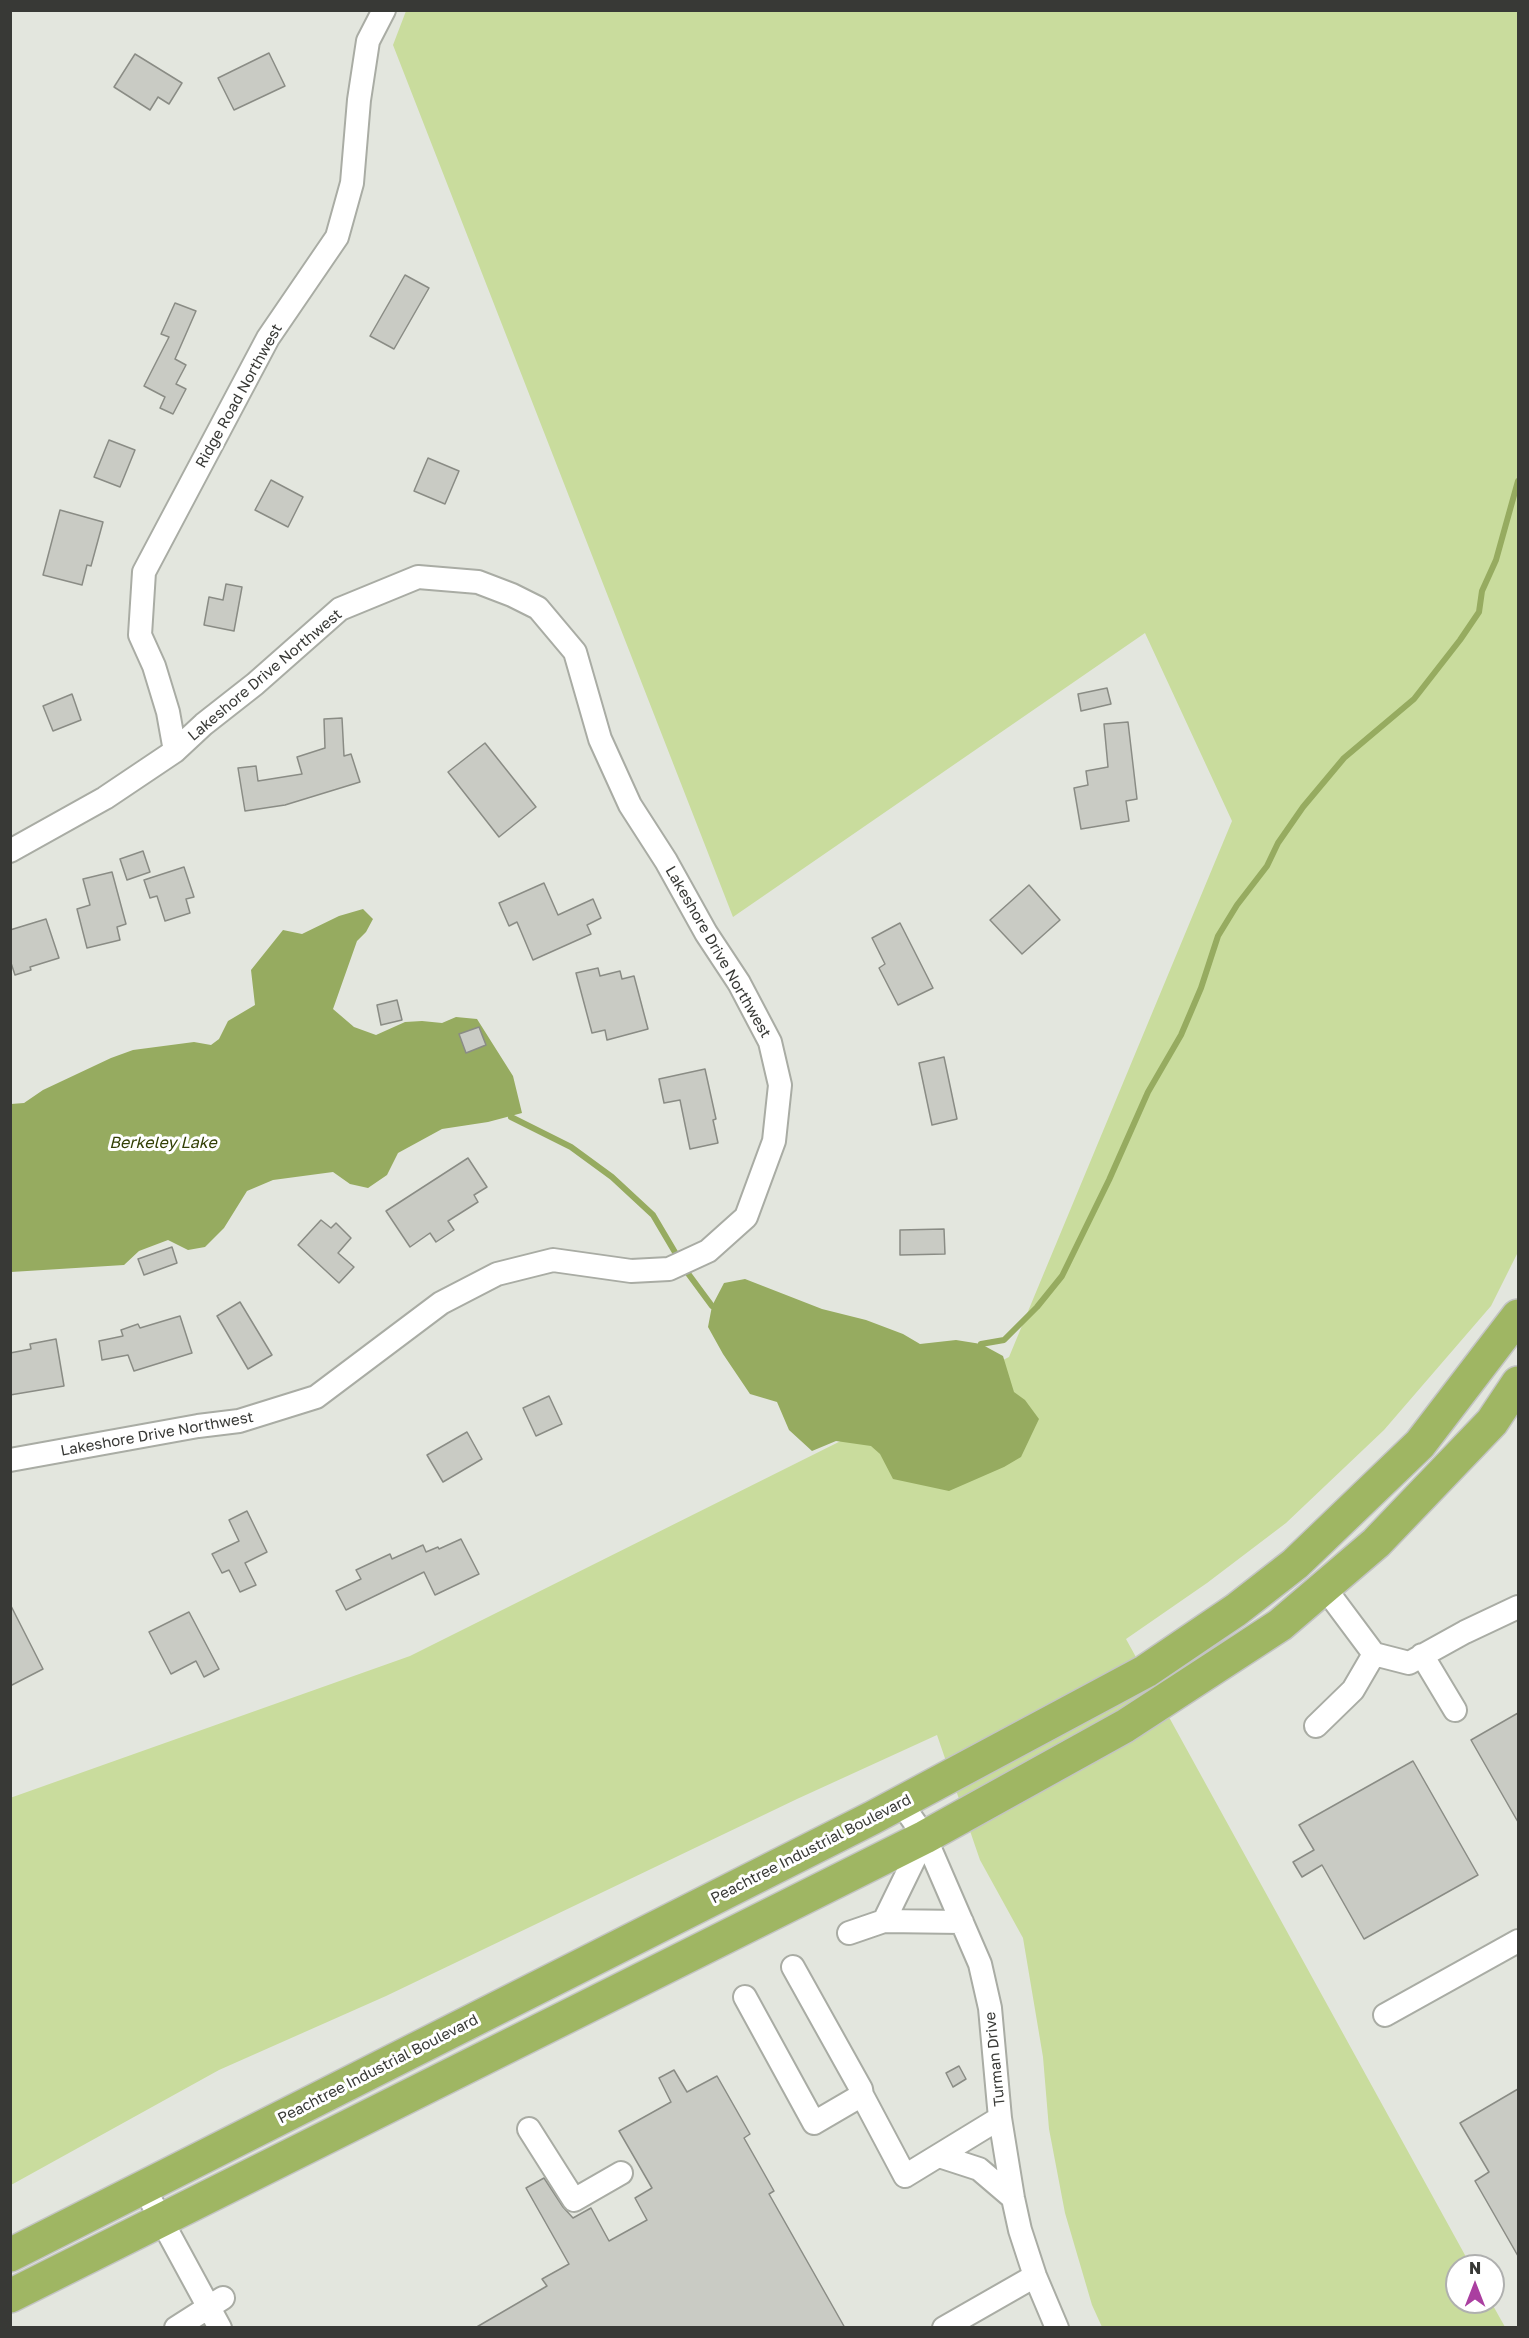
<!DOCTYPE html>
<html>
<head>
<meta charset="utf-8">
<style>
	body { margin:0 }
	#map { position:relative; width:1529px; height:2338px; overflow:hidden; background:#e3e6de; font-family:"Golos Text",sans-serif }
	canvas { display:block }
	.frame { position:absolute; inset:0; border:12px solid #383936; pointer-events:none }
	.north { position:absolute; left:1445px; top:2254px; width:60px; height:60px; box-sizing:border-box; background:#fff; border:2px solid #afb0af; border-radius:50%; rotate:0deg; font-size:16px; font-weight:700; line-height:24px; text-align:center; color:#383936 }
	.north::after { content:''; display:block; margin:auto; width:21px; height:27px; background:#aa3fa0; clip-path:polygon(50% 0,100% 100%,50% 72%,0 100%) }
</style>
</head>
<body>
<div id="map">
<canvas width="1529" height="2338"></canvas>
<div class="frame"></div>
<div class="north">N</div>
</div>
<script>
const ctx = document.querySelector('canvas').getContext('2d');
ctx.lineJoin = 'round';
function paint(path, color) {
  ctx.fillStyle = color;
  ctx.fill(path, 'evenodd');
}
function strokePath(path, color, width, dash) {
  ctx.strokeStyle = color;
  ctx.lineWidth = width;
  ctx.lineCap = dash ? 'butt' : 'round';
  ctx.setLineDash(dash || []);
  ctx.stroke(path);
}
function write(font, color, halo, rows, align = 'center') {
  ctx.font = font + ' "Golos Text",sans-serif';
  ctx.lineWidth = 6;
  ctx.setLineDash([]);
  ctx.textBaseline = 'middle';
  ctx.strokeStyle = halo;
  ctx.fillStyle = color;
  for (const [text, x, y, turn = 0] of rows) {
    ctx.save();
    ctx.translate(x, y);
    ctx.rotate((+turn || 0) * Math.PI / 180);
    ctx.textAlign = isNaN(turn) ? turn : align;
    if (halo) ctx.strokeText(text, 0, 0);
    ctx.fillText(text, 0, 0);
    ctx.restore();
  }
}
paint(new Path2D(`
	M406 11H1518V1252L1491 1306 1384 1430 1286 1523 1207 1583 1126 1639 1471 2266H1457V2302H1491L1505 2327H1102L1092 2305 1065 2213 1049 2129 1043 2057 1023 1938 980 1860 937 1735 797 1799 386 1996 219 2070 11 2185 10 1798 410 1656 1009 1357 1232 821 1145 633 733 917 393 45Z`), '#c9dc9d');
paint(new Path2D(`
	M363 909 373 919 366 932 357 941 333 1009 354 1027 376 1035 405 1022 422 1021 442 1023 456 1017 477 1019 513 1076 522 1113 488 1122 442 1129 398 1153 387 1175 368 1188 350 1184 333 1172 273 1180 247 1191 224 1228 205 1247 188 1250 168 1240 139 1251 124 1265 11 1272V1104L24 1103 43 1090 111 1058 133 1050 194 1042 211 1045 219 1039 228 1021 255 1005 251 970 283 930 302 934 339 916Z
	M745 1279 822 1309 866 1320 903 1334 920 1344 956 1340 981 1344 1003 1356 1014 1392 1025 1400 1039 1419 1021 1457 1004 1467 949 1491 893 1479 880 1454 871 1446 836 1441 812 1451 789 1430 777 1402 750 1394 723 1354 708 1327 712 1306 724 1283Z`), '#96ab60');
strokePath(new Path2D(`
	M511 1117 571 1147 612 1177 653 1215 679 1259
	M684 1268 712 1306
	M981 1344 1004 1340 1037 1307 1062 1276 1109 1180 1148 1092 1181 1035 1201 988 1218 936 1237 905 1267 866 1278 843 1303 807 1344 758 1414 699 1460 640 1479 612 1482 591 1496 560 1518 481`), '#96ab60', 6);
const building = new Path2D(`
	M269 53 285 86 234 110 218 78Z
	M135 54 182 83 169 104 158 97 150 110 114 87Z
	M405 275 429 288 394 349 370 336Z
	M175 303 196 311 175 359 186 365 176 384 186 389 173 414 160 408 165 397 144 386 169 337 161 334Z
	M109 440 135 450 120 487 94 477Z
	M428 458 459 471 445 504 414 491Z
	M271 480 303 497 288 527 255 510Z
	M60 510 103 522 91 566 87 565 82 585 43 575Z
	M226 584 242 587 234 631 204 625 209 597 223 600Z
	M1107 688 1111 704 1081 711 1078 694Z
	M72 694 81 720 53 731 43 706Z
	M342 718 344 756 351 754 360 782 285 805 245 811 238 768 256 766 258 781 302 774 297 757 325 748 324 719Z
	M1128 722 1137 799 1126 801 1129 821 1081 829 1074 788 1088 785 1086 771 1108 767 1104 724Z
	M485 743 536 807 499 837 448 772Z
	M143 851 150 872 127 880 120 859Z
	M184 867 194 897 186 899 190 913 165 921 157 896 150 898 144 880Z
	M112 872 126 924 117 927 120 940 87 948 77 909 90 905 83 879Z
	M544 883 558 915 593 899 601 918 587 925 591 934 533 960 517 922 509 926 499 903Z
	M1029 885 1060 920 1022 954 990 920Z
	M46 919 59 958 30 967 31 970 15 975 10 960V930Z
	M900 923 933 988 898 1005 879 968 885 964 872 938Z
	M598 968 600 976 620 971 622 979 634 976 648 1029 607 1040 605 1030 592 1033 576 973Z
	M397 1000 402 1020 381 1025 377 1005Z
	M479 1027 486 1045 466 1053 459 1034Z
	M944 1057 957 1119 932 1125 919 1063Z
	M705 1069 716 1119 713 1120 718 1143 690 1149 680 1100 664 1103 659 1079Z
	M468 1158 487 1187 474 1195 478 1202 448 1221 454 1230 436 1242 430 1233 410 1247 386 1211Z
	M321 1220 331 1228 336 1223 351 1238 338 1253 354 1267 339 1283 298 1245Z
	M944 1229 945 1254 900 1255V1230Z
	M172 1247 177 1263 144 1275 138 1259Z
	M240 1302 272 1355 248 1369 217 1316Z
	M180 1316 192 1353 134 1371 128 1355 102 1360 99 1341 123 1336 121 1330 138 1324 140 1328Z
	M56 1339 64 1386 10 1395V1353L31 1349 30 1344Z
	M549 1396 562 1424 536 1436 523 1408Z
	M467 1432 482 1459 443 1482 427 1455Z
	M247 1511 267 1552 245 1563 256 1585 240 1592 229 1570 222 1573 212 1554 239 1541 229 1520Z
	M461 1539 479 1574 435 1595 424 1572 346 1610 336 1591 361 1579 356 1570 390 1554 392 1559 423 1545 426 1552 438 1547 439 1549Z
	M10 1604 43 1669 10 1686Z
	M189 1612 219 1669 204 1677 196 1661 171 1674 149 1632Z
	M1518 1713V1822L1471 1740Z
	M1413 1761 1478 1875 1364 1939 1322 1865 1302 1877 1293 1862 1314 1850 1299 1825Z
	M959 2066 966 2079 953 2087 946 2073Z
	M674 2070 687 2092 717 2076 750 2134 744 2138 774 2191 769 2194 845 2328H475L547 2286 542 2279 569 2264 526 2188 544 2178 563 2207 573 2218 591 2208 609 2241 647 2220 635 2198 652 2188 619 2131 671 2102 659 2078Z
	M1518 2089V2256L1475 2181 1489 2172 1460 2123Z`);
paint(building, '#c9cbc4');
strokePath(building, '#8a8c85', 1.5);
const minor = new Path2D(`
	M175 751 168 712 154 666 140 635 144 572 268 338 337 237 352 183 359 100 368 41 384 10
	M10 851 105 798 175 751 204 724 255 684 340 609 418 577 478 582 512 595 538 608 575 652 600 739 630 805 666 861 706 933 739 983 770 1042 780 1085 774 1141 746 1217 708 1251 669 1269 631 1271 553 1260 497 1274 441 1303 316 1397 239 1421 198 1426 10 1460
	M1324 1587 1374 1654 1409 1663 1465 1632 1518 1607
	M1422 1655 1455 1710
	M1316 1726 1353 1690 1374 1654
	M901 1803 925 1837 980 1964 990 2008 1000 2118 1013 2198 1020 2230 1035 2276 1057 2328
	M884 1921 925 1837
	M849 1933 884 1921 962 1922
	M793 1967 861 2089 862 2095 905 2176 1000 2118
	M745 1997 814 2123 862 2095
	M1385 2015 1518 1941
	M529 2129 574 2200 621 2173
	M939 2156 979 2169 1013 2198
	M144 2188 220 2328
	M176 2328 223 2298
	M944 2328 1035 2276`);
const highway = new Path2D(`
	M10 2255 872 1818 1146 1671 1236 1610 1295 1564 1420 1444 1518 1316
	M10 2296 925 1837 1125 1726 1280 1625 1376 1543 1492 1422 1518 1383`);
strokePath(minor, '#a9aca4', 26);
strokePath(highway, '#c3c4c3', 36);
strokePath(minor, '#fff', 22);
strokePath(highway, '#9fb663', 33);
write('15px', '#383936', '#fff', [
	["Ridge Road Northwest",239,396,-61],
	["Lakeshore Drive Northwest",265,675,-40],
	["Lakeshore Drive Northwest",718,952,60],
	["Lakeshore Drive Northwest",157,1434,-10],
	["Peachtree Industrial Boulevard",811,1849,-27],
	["Turman Drive",995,2059,-96],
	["Peachtree Industrial Boulevard",378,2069,-27]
]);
write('italic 16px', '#334006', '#fff', [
	["Berkeley Lake",163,1143]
]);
</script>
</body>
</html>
